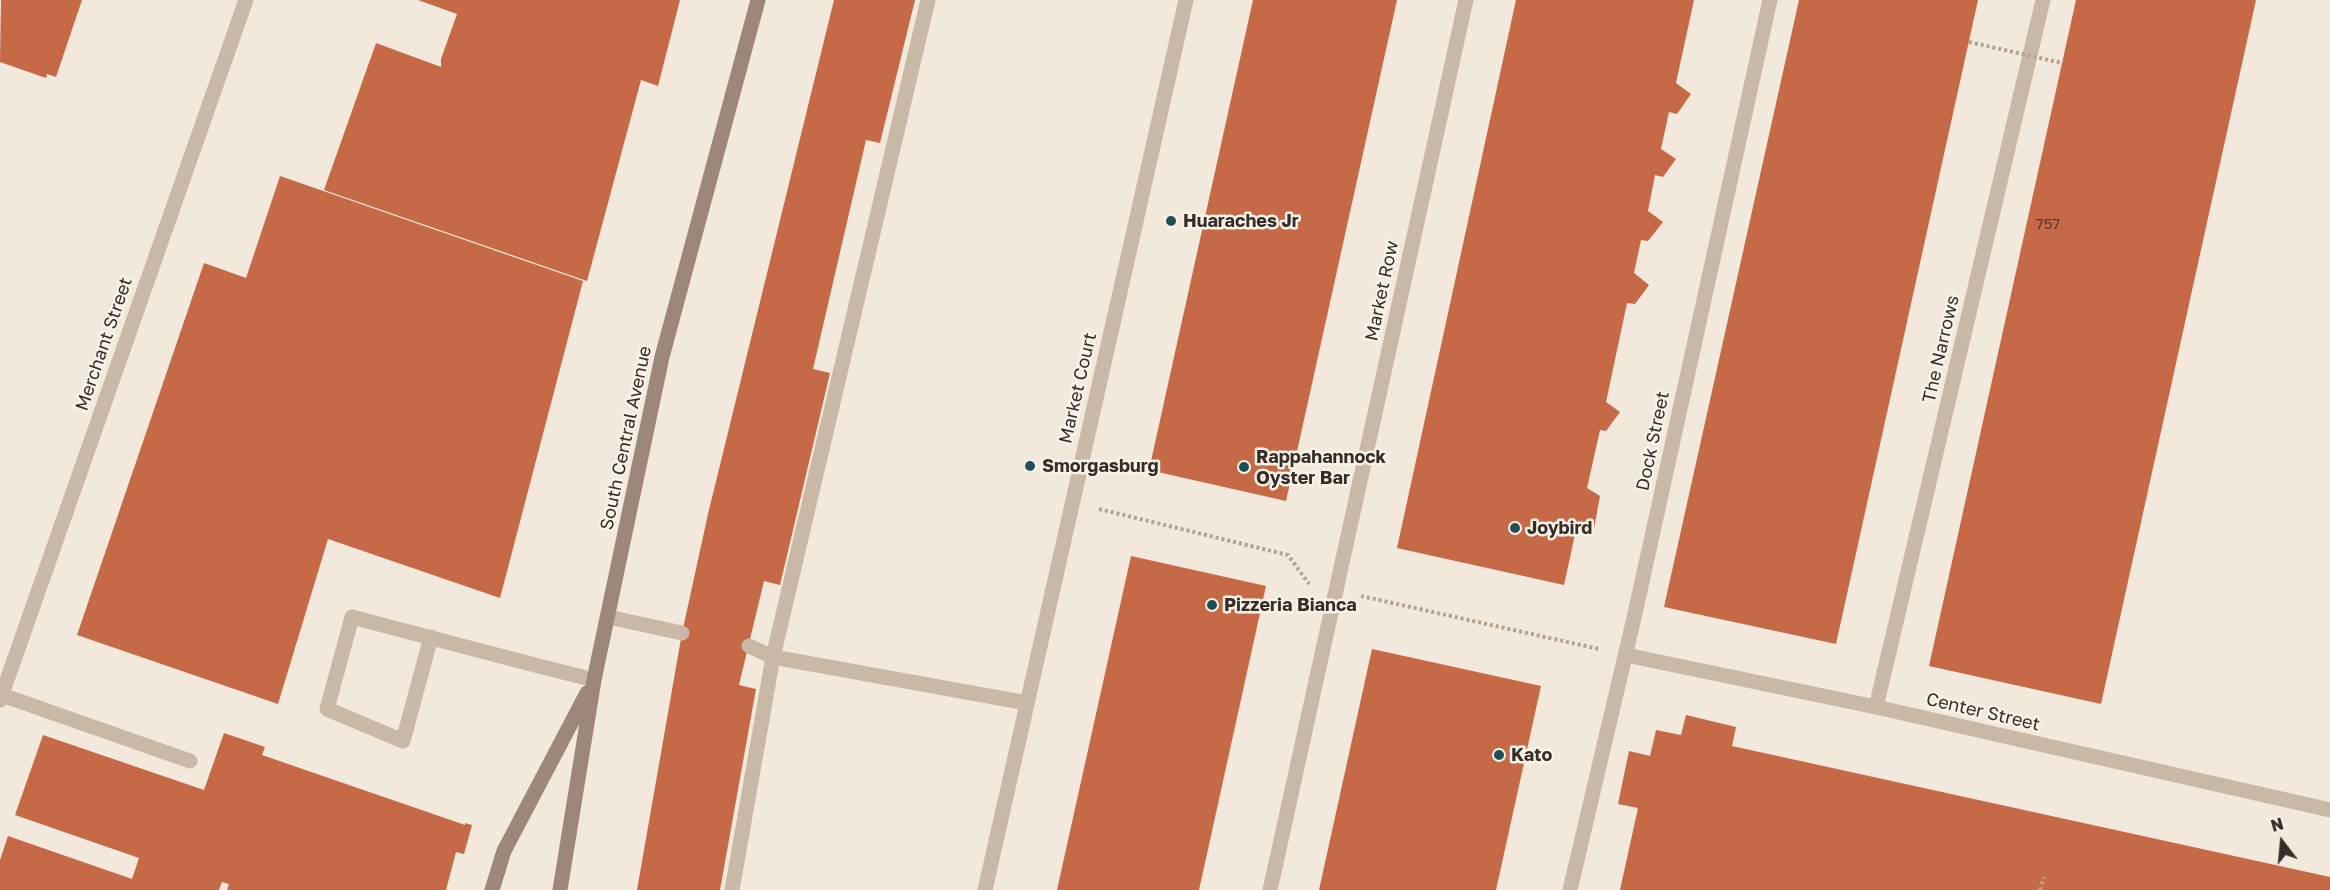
<!DOCTYPE html>
<html>
<head>
<meta charset="utf-8">
<style>
	body { margin:0 }
	#map { position:relative; width:2330px; height:890px; overflow:hidden; background:#f2e8db; font-family:"Golos Text",sans-serif }
	canvas { display:block }
	.north { position:absolute; left:2252px; top:812px; width:60px; height:60px; -webkit-text-stroke:4px #f9f2e8; paint-order:stroke; rotate:344deg; font-size:16px; font-weight:700; line-height:24px; text-align:center; color:#362d28 }
	.north::after { content:''; display:block; margin:auto; width:21px; height:27px; background:#362d28; clip-path:polygon(50% 0,100% 100%,50% 72%,0 100%) }
</style>
</head>
<body>
<div id="map">
<canvas width="2330" height="890"></canvas>
<div class="north">N</div>
</div>
<script>
const ctx = document.querySelector('canvas').getContext('2d');
ctx.lineJoin = 'round';
function paint(path, color) {
  ctx.fillStyle = color;
  ctx.fill(path, 'evenodd');
}
function strokePath(path, color, width, dash) {
  ctx.strokeStyle = color;
  ctx.lineWidth = width;
  ctx.lineCap = dash ? 'butt' : 'round';
  ctx.setLineDash(dash || []);
  ctx.stroke(path);
}
function write(font, color, halo, rows, align = 'center') {
  ctx.font = font + ' "Golos Text",sans-serif';
  ctx.lineWidth = 5;
  ctx.setLineDash([]);
  ctx.textBaseline = 'middle';
  ctx.strokeStyle = halo;
  ctx.fillStyle = color;
  for (const [text, x, y, turn = 0] of rows) {
    ctx.save();
    ctx.translate(x, y);
    ctx.rotate((+turn || 0) * Math.PI / 180);
    ctx.textAlign = isNaN(turn) ? turn : align;
    if (halo) ctx.strokeText(text, 0, 0);
    ctx.fillText(text, 0, 0);
    ctx.restore();
  }
}
paint(new Path2D(`
	M1 0H82L56 77 47 74 46 78 0 62Z
	M418 0H680L658 86 641 80 587 281 324 190 376 43 441 67V59L457 14Z
	M834 0H915L880 143 866 140 813 369 830 373 780 585 764 581 739 685 756 689 720 890H637L682 633 708 514Z
	M1253 0H1397L1286 501 1149 470Z
	M1516 0H1694L1676 83 1691 94 1677 114 1669 112 1661 149 1676 159 1663 177 1655 175 1648 211 1663 222 1648 241 1641 240 1634 273 1649 285 1635 304 1627 303 1606 402 1620 412 1606 431 1600 430 1587 488 1600 496 1593 534 1576 530 1564 585 1397 548Z
	M1799 0H1978L1836 644 1664 607Z
	M2076 0H2256L2101 704 1929 666Z
	M280 176 583 281 500 598 328 539 278 704 77 635 204 263 246 278Z
	M1131 556 1266 586 1199 890H1057Z
	M1372 649 1541 686 1496 890H1319Z
	M1686 715 1736 727 1732 746 2330 877V890H1620L1638 808 1618 804 1629 751 1650 756 1656 730 1681 735Z
	M224 733 265 747 262 755 465 825V823L472 825 464 854 456 852 446 890H227L229 884 222 882 219 890H0V860L8 836 132 879 139 858 15 815 43 735 204 790Z`), '#c56946');
strokePath(new Path2D(`
	M1099 509 1288 555 1309 584
	M1361 596 1599 649
	M2040 890 2044 877`), '#b5a291', 4, [3, 3]);
strokePath(new Path2D(`
	M608 617 682 633
	M431 637 403 741 327 709 352 617C432 638 513 660 594 680
	M749 646 773 657 1027 703
	M1626 655 1876 707 2330 810
	M2 695 190 761
	M1876 707 2043 0
	M732 890 773 657 928 0
	M985 890 1186 0
	M1270 890 1466 0
	M1570 890 1634 618 1770 0`), '#cab8a7', 15);
strokePath(new Path2D(`
	M0 700 246 0`), '#cab8a7', 15);
strokePath(new Path2D(`
	M492 890 504 851 587 693
	M560 890 594 680 662 357 758 0`), '#9d8779', 15);
strokePath(new Path2D(`
	M1969 42 2062 63`), '#b5a291', 4, [3, 3]);
for (const [x, y, r, color] of [
	[1171,221,6,"#1e5157"],
	[1030,466,6,"#1e5157"],
	[1244,467,6,"#1e5157"],
	[1515,528,6,"#1e5157"],
	[1212,605,6,"#1e5157"],
	[1499,755,6,"#1e5157"]
]) {
  const dot = new Path2D();
  dot.arc(x, y, r, 0, 2 * Math.PI);
  ctx.fillStyle = color;
  ctx.fill(dot);
  strokePath(dot, '#f9f2e8', 2);
}
write('15px', '#5a3c30', null, [
	["757",2048,224]
]);
write('bold 18px', '#362d28', '#f9f2e8', [
	["Huaraches Jr",1183,221],
	["Rappahannock",1256,457],
	["Oyster Bar",1256,478],
	["Smorgasburg",1042,466],
	["Joybird",1527,528],
	["Pizzeria Bianca",1224,605],
	["Kato",1511,755]
], 'left');
write('18px', '#362d28', '#f9f2e8', [
	["Market Row",1382,291,-78],
	["Merchant Street",104,344,-71],
	["The Narrows",1941,349,-77],
	["Market Court",1078,388,-77],
	["South Central Avenue",626,438,-78],
	["Dock Street",1653,441,-78],
	["Center Street",1983,712,13]
]);
</script>
</body>
</html>
